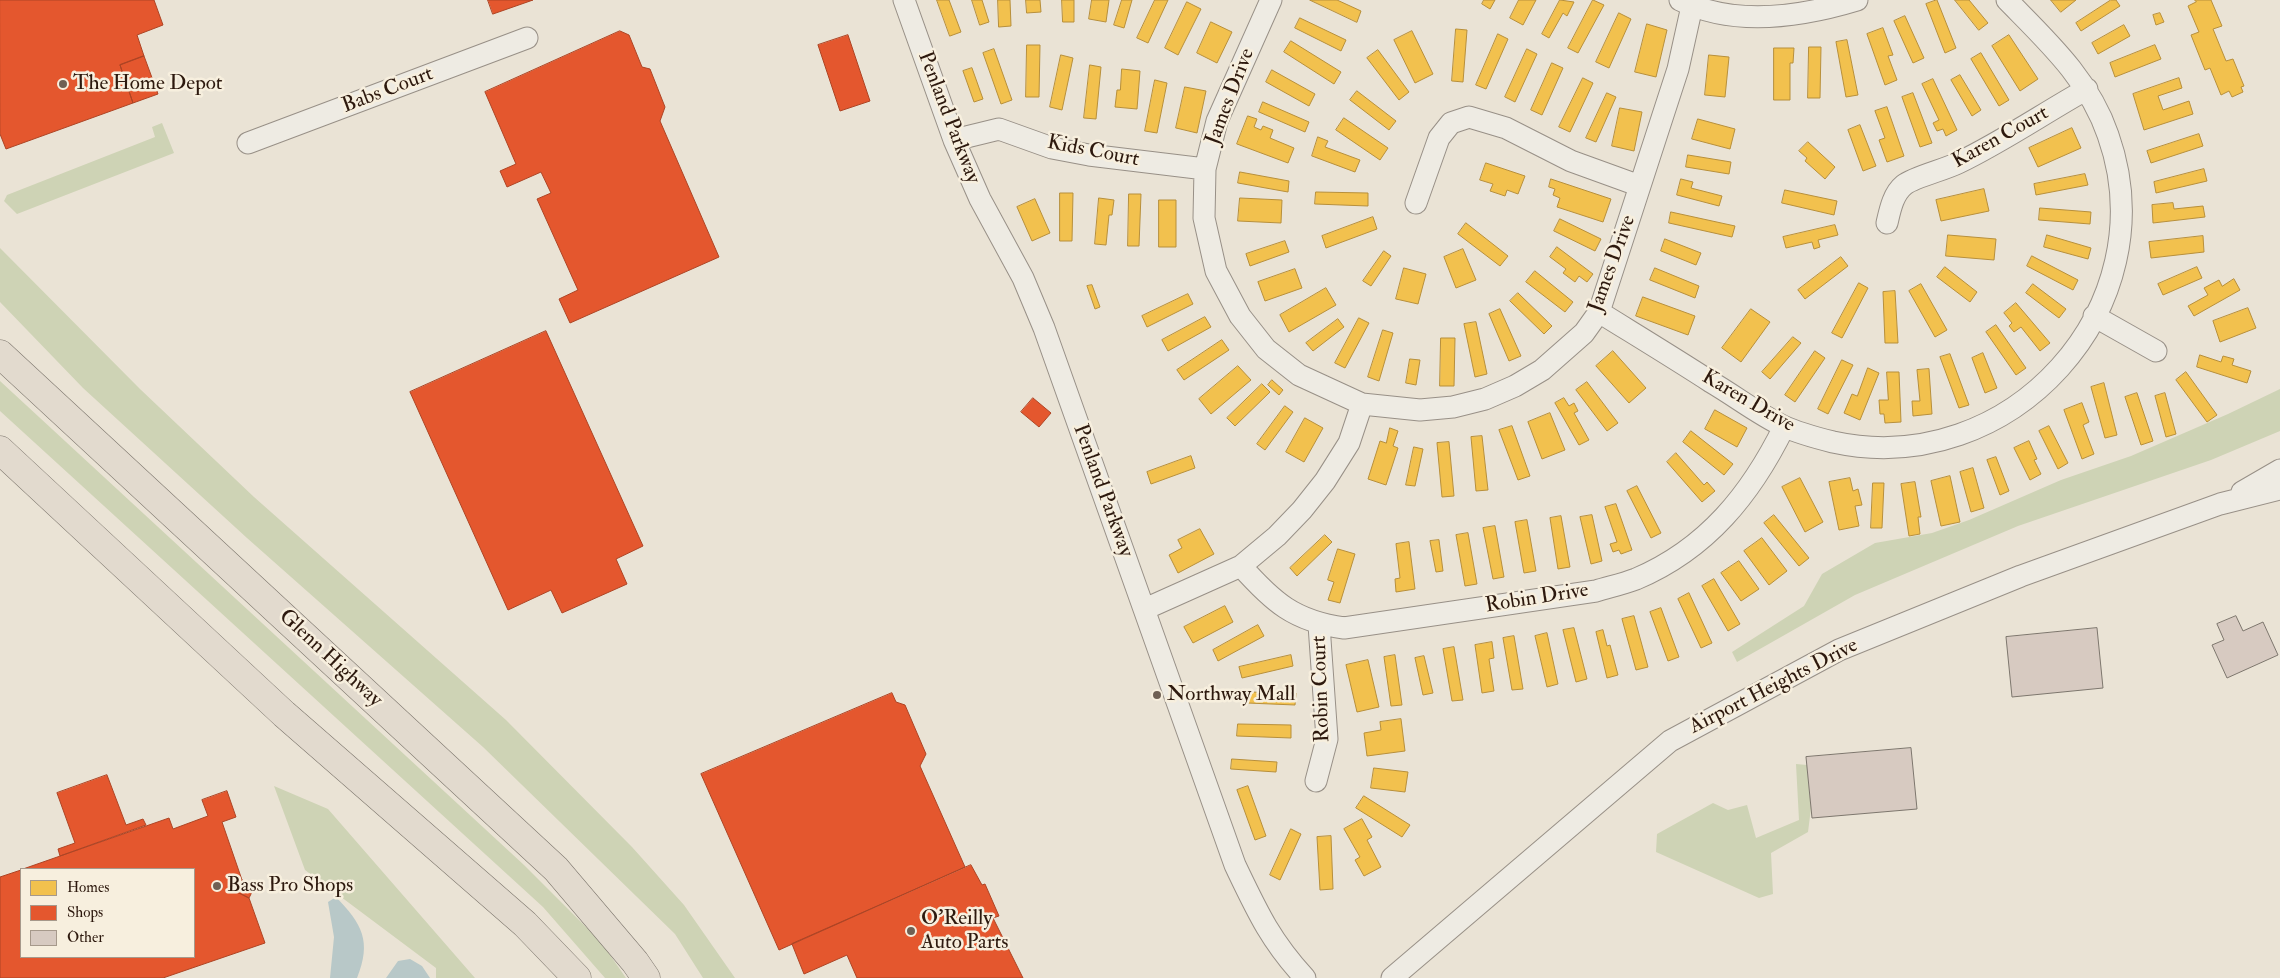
<!DOCTYPE html>
<html>
<head>
<meta charset="utf-8">
<style>
	body { margin:0 }
	#map { position:relative; width:2280px; height:978px; overflow:hidden; background:#eae3d5; font-family:"IM FELL Double Pica",serif }
	canvas { display:block }
	.legend { position:absolute; left:20px; top:868px; width:175px; height:90px; box-sizing:border-box; background:#f7efde; border:1px solid #a6998b; margin:0; padding:6px 9px; list-style:none; font-size:15px; color:#2d190e }
	.legend li { display:flex; align-items:center; gap:10px; height:25px }
	.legend b { width:25px; border:1px solid #a6998b }
</style>
</head>
<body>
<div id="map">
<canvas width="2280" height="978"></canvas>
<ul class="legend">
<li><b style="height:14px;background:#f2c14e"></b>Homes</li>
<li><b style="height:14px;background:#e4572e"></b>Shops</li>
<li><b style="height:14px;background:#d7cac1"></b>Other</li>
</ul>
</div>
<script>
const ctx = document.querySelector('canvas').getContext('2d');
ctx.lineJoin = 'round';
function paint(path, color) {
  ctx.fillStyle = color;
  ctx.fill(path, 'evenodd');
}
function strokePath(path, color, width, dash) {
  ctx.strokeStyle = color;
  ctx.lineWidth = width;
  ctx.lineCap = dash ? 'butt' : 'round';
  ctx.setLineDash(dash || []);
  ctx.stroke(path);
}
function write(font, color, halo, rows, align = 'center') {
  ctx.font = font + ' "IM FELL Double Pica",serif';
  ctx.lineWidth = 5;
  ctx.setLineDash([]);
  ctx.textBaseline = 'middle';
  ctx.strokeStyle = halo;
  ctx.fillStyle = color;
  for (const [text, x, y, turn = 0] of rows) {
    ctx.save();
    ctx.translate(x, y);
    ctx.rotate((+turn || 0) * Math.PI / 180);
    ctx.textAlign = isNaN(turn) ? turn : align;
    if (halo) ctx.strokeText(text, 0, 0);
    ctx.fillText(text, 0, 0);
    ctx.restore();
  }
}
paint(new Path2D(`
	M162 123 174 153 17 214 4 201 7 195 155 137 152 127Z
	M0 248 140 389 254 497 506 720 632 847 684 905 735 978H703L675 934 483 747 247 538 83 388 0 302Z
	M0 381 524 865 601 942 626 978H605L543 907 0 411Z
	M2280 389V431L2211 460 2018 526 1855 595 1737 662 1732 652 1804 606 1822 574 1875 543 1932 533 1969 520 2061 480 2131 456 2228 414Z
	M1796 764 1807 765 1811 808 1808 832 1771 853 1773 894 1759 898 1656 852 1657 834 1713 803 1728 810 1747 805 1756 838 1799 820Z
	M274 786 328 809 475 978H436V968L305 870Z`), '#ced3b5');
paint(new Path2D(`
	M336 897C362 924 372 941 357 978H330L334 937 328 902Z
	M410 959 422 966 430 978H386L398 961Z`), '#b8c8c8');
const homes = new Path2D(`
	M937 0H949L961 32 950 36Z
	M972 0H982L989 22 980 25Z
	M998 0H1010L1011 26 999 27Z
	M1026 0H1040L1041 12 1027 13Z
	M1062 0H1074V22H1063Z
	M1092 0H1109L1106 22 1089 19Z
	M1122 0H1132L1124 28 1114 25Z
	M1155 0H1168L1148 43 1137 38Z
	M1310 0H1337L1361 11 1357 22Z
	M1484 0H1495L1490 9 1482 4Z
	M1519 0H1536L1523 25 1510 18Z
	M1560 0 1574 2 1567 16 1563 13 1549 38 1542 34Z
	M1593 0 1604 5 1578 53 1568 48Z
	M1937 0 1956 48 1945 53 1926 4Z
	M1955 0H1969L1988 23 1979 30Z
	M2051 0H2076L2061 12Z
	M2111 0H2116L2120 6 2081 31 2076 23Z
	M2195 0H2211L2222 26 2213 29 2226 61 2233 59 2244 86 2241 87 2243 92 2232 97 2229 91 2221 95 2210 68 2205 70 2191 35 2199 32 2188 6 2196 2Z
	M1187 2 1201 9 1178 55 1165 48Z
	M1619 13 1631 19 1609 68 1596 62Z
	M2160 13 2164 22 2156 25 2153 15Z
	M1905 16 1924 58 1913 63 1894 21Z
	M1300 18 1346 40 1341 51 1295 28Z
	M1211 22 1232 32 1217 63 1197 53Z
	M1647 24 1667 30 1656 77 1635 72Z
	M2124 25 2130 36 2098 54 2092 43Z
	M1883 28 1893 55 1888 56 1897 80 1885 85 1867 34Z
	M1456 29 1467 30 1463 82 1452 81Z
	M1412 31 1433 74 1415 83 1394 40Z
	M1498 34 1508 39 1486 89 1476 85Z
	M2009 35 2038 79 2020 91 1992 46Z
	M1847 40 1858 95 1846 97 1836 42Z
	M1291 41 1341 72 1334 84 1284 52Z
	M1027 45H1040L1039 97H1026Z
	M2155 45 2161 59 2115 77 2110 63Z
	M1809 47H1821L1820 98H1808Z
	M1774 48H1794L1793 63H1790V100H1774Z
	M994 49 1012 100 1001 104 983 53Z
	M1527 49 1537 54 1515 102 1505 97Z
	M1378 50 1409 92 1399 100 1367 58Z
	M1981 53 2009 100 1999 106 1971 59Z
	M1061 55 1073 58 1062 110 1050 107Z
	M1709 55 1729 57 1725 97 1705 95Z
	M1552 63 1563 68 1542 115 1531 110Z
	M1090 65 1101 67 1096 119 1084 118Z
	M972 68 983 99 974 102 963 71Z
	M1122 69 1140 71 1137 109 1115 107 1117 90H1120Z
	M1272 70 1315 94 1309 106 1266 82Z
	M1960 75 1981 110 1972 116 1951 80Z
	M1583 78 1593 83 1570 132 1559 127Z
	M2179 78 2182 88 2158 96 2163 110 2189 101 2193 114 2144 130 2133 94Z
	M1933 79 1957 130 1946 136 1943 129 1937 131 1933 123 1939 120 1922 84Z
	M1155 80 1167 83 1157 133 1145 131Z
	M1185 87 1206 91 1197 133 1176 128Z
	M1357 91 1396 121 1389 130 1350 100Z
	M1607 93 1616 97 1596 142 1586 138Z
	M1913 93 1932 143 1920 147 1902 97Z
	M1263 102 1309 122 1305 132 1259 112Z
	M1887 107 1904 156 1887 162 1879 140 1885 138 1875 111Z
	M1620 108 1642 112 1634 151 1612 146Z
	M1248 116 1257 119 1254 127 1261 130 1263 126 1273 130 1270 138 1294 148 1288 163 1237 144Z
	M1344 118 1388 148 1380 160 1336 130Z
	M1698 119 1735 129 1730 149 1692 139Z
	M1860 125 1876 166 1863 171 1848 130Z
	M2072 128 2081 148 2038 167 2029 148Z
	M2199 134 2203 146 2151 163 2147 151Z
	M1318 137 1328 141 1325 147 1360 160 1355 172 1312 156Z
	M1808 142 1835 167 1825 179 1805 161 1807 158 1799 151Z
	M1688 155 1731 162 1729 174 1686 167Z
	M1486 163 1525 176 1518 194 1507 190 1505 196 1490 191 1493 184 1480 180Z
	M2204 169 2207 181 2156 193 2154 182Z
	M1240 172 1289 181 1288 192 1238 183Z
	M2085 174 2088 185 2036 195 2034 184Z
	M1551 179 1611 199 1603 222 1557 207 1560 198 1553 195 1555 189 1549 187Z
	M1681 179 1693 182 1691 188 1722 196 1719 206 1677 195Z
	M1984 189 1989 211 1941 221 1936 200Z
	M1785 190 1837 201 1834 215 1782 203Z
	M1316 192 1368 193V206L1315 204Z
	M1060 193H1073L1072 241H1060Z
	M1129 194H1141L1139 246H1128Z
	M1099 198 1114 200 1112 215H1109L1106 245 1095 244Z
	M1240 198 1282 200 1281 223 1238 221Z
	M1035 199 1050 233 1032 241 1017 207Z
	M1159 200H1176V247H1159Z
	M2173 203 2174 209 2203 206 2205 217 2153 223 2152 205Z
	M2040 208 2091 212 2090 224 2039 220Z
	M1671 212 1735 226 1732 237 1669 223Z
	M1373 217 1377 229 1326 248 1322 236Z
	M1560 219 1601 239 1595 251 1554 231Z
	M1466 223 1508 256 1500 266 1458 234Z
	M1835 225 1838 235 1818 240 1820 247 1814 249 1812 242 1786 248 1783 237Z
	M1948 235 1996 239 1994 260 1946 256Z
	M2047 235 2091 248 2088 259 2044 247Z
	M2203 236 2204 252 2151 258 2149 242Z
	M1665 239 1701 253 1696 265 1661 251Z
	M1285 241 1289 252 1250 266 1246 254Z
	M1557 247 1593 274 1587 282 1579 276 1575 282 1563 273 1566 269 1550 257Z
	M1463 249 1476 280 1456 288 1444 257Z
	M1384 251 1391 256 1371 286 1363 281Z
	M2032 256 2078 280 2073 290 2027 266Z
	M1841 257 1848 266 1805 299 1798 290Z
	M1945 267 1977 292 1970 302 1937 277Z
	M2197 267 2202 278 2163 295 2158 284Z
	M1404 268 1426 274 1418 304 1396 299Z
	M1655 268 1699 286 1695 298 1650 280Z
	M1295 269 1302 288 1265 301 1258 282Z
	M1535 271 1573 302 1565 312 1526 282Z
	M2234 279 2240 290 2194 316 2188 306 2208 295 2204 288 2219 280 2222 286Z
	M1859 283 1868 288 1842 338 1832 333Z
	M1921 284 1947 330 1935 337 1909 291Z
	M2033 284 2066 309 2059 318 2026 293Z
	M1092 285 1100 307 1095 309 1087 286Z
	M1326 288 1336 305 1289 332 1280 315Z
	M1895 291 1898 343H1885L1883 292Z
	M1518 293 1552 326 1544 334 1510 301Z
	M1188 294 1193 304 1147 327 1142 316Z
	M1643 297 1695 316 1688 335 1636 316Z
	M2016 303 2050 343 2040 351 2021 327 2014 332 2009 326 2012 323 2004 313Z
	M2248 308 2256 328 2220 342 2213 321Z
	M1500 309 1521 356 1509 361 1489 314Z
	M1751 309 1770 322 1741 362 1722 348Z
	M1205 317 1211 327 1168 351 1162 340Z
	M1359 318 1369 323 1345 368 1335 363Z
	M1338 319 1344 327 1313 351 1306 343Z
	M1476 322 1487 374 1475 377 1464 324Z
	M1996 325 2026 368 2016 375 1986 332Z
	M1383 330 1393 333 1379 381 1368 377Z
	M1793 337 1801 343 1770 379 1762 372Z
	M1441 338H1455L1454 386H1440Z
	M1222 340 1229 350 1184 380 1177 370Z
	M1613 351 1646 388 1629 403 1596 366Z
	M1815 351 1825 358 1795 402 1785 395Z
	M1983 353 1997 388 1985 393 1972 358Z
	M1950 354 1969 405 1959 408 1940 357Z
	M2200 355 2221 362 2223 356 2234 359 2232 365 2251 371 2247 383 2197 367Z
	M1410 359 1420 360 1416 385 1406 383Z
	M1842 360 1853 365 1828 414 1818 409Z
	M1238 366 1251 380 1211 414 1199 399Z
	M1868 368 1879 373 1860 420 1844 413 1852 394 1857 396Z
	M1929 369 1932 414 1913 416 1912 401H1920L1917 370Z
	M1887 372H1899L1901 422 1885 423 1884 414H1880L1879 400H1888Z
	M2186 372 2217 415 2207 422 2176 380Z
	M1272 380 1283 390 1279 395 1268 385Z
	M1587 382 1618 423 1607 431 1576 390Z
	M2104 383 2117 435 2105 438 2091 387Z
	M1262 384 1270 392 1235 426 1227 418Z
	M2137 393 2153 441 2141 445 2125 397Z
	M2165 393 2176 434 2166 437 2155 396Z
	M1564 398 1569 406 1574 403 1578 411 1574 413 1589 440 1579 445 1555 403Z
	M2082 403 2089 422 2083 425 2094 454 2082 459 2064 410Z
	M1285 406 1293 412 1265 450 1257 444Z
	M1715 410 1747 428 1737 447 1705 429Z
	M1550 413 1565 450 1542 459 1528 422Z
	M1305 418 1323 428 1304 462 1286 452Z
	M1512 426 1530 476 1518 480 1499 430Z
	M2049 426 2068 463 2058 469 2039 431Z
	M1390 428 1398 431 1393 446 1398 448 1386 485 1368 479 1380 441 1386 443Z
	M1691 431 1733 464 1724 475 1683 442Z
	M1482 436 1488 490 1476 491 1471 437Z
	M2029 441 2037 459 2034 460 2041 474 2030 480 2014 448Z
	M1449 442 1454 496 1442 497 1437 443Z
	M1414 447 1423 449 1415 486 1406 485Z
	M1676 453 1704 485 1707 482 1715 491 1702 502 1667 462Z
	M1191 456 1195 468 1151 484 1147 472Z
	M1996 457 2009 491 2000 495 1987 460Z
	M1973 468 1984 508 1971 512 1960 472Z
	M1950 476 1960 522 1941 526 1931 481Z
	M1800 478 1823 522 1805 532 1782 487Z
	M1850 478 1853 491 1858 489 1862 505 1855 506 1859 526 1839 530 1829 482Z
	M1915 482 1921 517H1918L1920 534 1909 536 1901 484Z
	M1873 483H1884L1882 528H1871Z
	M1637 486 1661 533 1651 538 1627 491Z
	M1616 504 1632 550 1621 554 1619 550 1613 552 1610 544 1617 542 1605 507Z
	M1592 515 1602 561 1591 564 1580 517Z
	M1774 515 1809 558 1799 566 1764 523Z
	M1561 516 1570 567 1558 569 1550 518Z
	M1527 520 1536 571 1524 573 1515 522Z
	M1495 526 1504 577 1493 579 1483 528Z
	M1200 529 1214 554 1178 573 1169 555 1182 548 1178 540Z
	M1468 533 1477 584 1465 586 1456 535Z
	M1325 535 1332 542 1297 576 1290 568Z
	M1762 538 1787 571 1769 585 1744 551Z
	M1439 540 1443 571 1436 572 1430 541Z
	M1409 542 1415 589 1396 592 1395 579 1400 578 1396 544Z
	M1338 549 1355 554 1340 603 1328 600 1334 582 1328 580Z
	M1739 561 1759 589 1741 601 1721 573Z
	M1714 579 1740 624 1728 631 1702 586Z
	M1689 593 1712 643 1701 648 1678 599Z
	M1225 606 1233 622 1193 643 1184 627Z
	M1661 608 1679 657 1668 661 1650 612Z
	M1634 616 1648 667 1636 670 1622 619Z
	M1258 625 1264 636 1218 661 1213 650Z
	M1574 628 1587 679 1576 682 1563 630Z
	M1603 630 1607 646 1610 645 1618 675 1607 678 1596 632Z
	M1547 633 1558 684 1547 687 1535 636Z
	M1514 636 1523 689 1512 690 1503 638Z
	M1492 642 1494 658 1489 659 1494 691 1482 693 1475 645Z
	M1454 647 1463 700 1452 701 1443 649Z
	M1291 655 1293 666 1242 678 1239 667Z
	M1395 655 1402 705 1391 706 1384 657Z
	M1424 656 1433 693 1423 695 1415 658Z
	M1368 660 1379 707 1357 712 1346 665Z
	M1247 692 1296 693 1295 705 1247 703Z
	M1401 719 1405 751 1367 756 1364 733 1381 730 1380 722Z
	M1238 724 1291 725V738L1237 736Z
	M1232 759 1277 762 1276 772 1231 769Z
	M1374 768 1408 772 1405 792 1371 788Z
	M1248 786 1266 836 1255 840 1237 790Z
	M1364 796 1410 825 1402 837 1356 808Z
	M1362 819 1372 837 1367 840 1381 867 1364 876 1355 860 1360 857 1344 829Z
	M1291 829 1301 834 1280 880 1270 875Z
	M1331 836 1333 889 1320 890 1317 837Z`);
paint(homes, '#f2c14e');
strokePath(homes, '#b78f3b', 1);
const shops = new Path2D(`
	M0 0H154L163 25 137 35 144 56 120 65 133 103 6 149 0 134Z
	M488 0H533L493 14Z
	M620 31 629 35 642 67 650 69 665 107 660 121 719 257 570 323 559 299 578 290 537 199 551 193 541 172 507 187 500 171 516 164 485 92Z
	M848 35 870 101 840 111 818 45Z
	M144 56 158 94 133 103 120 65Z
	M546 331 643 546 616 559 627 584 562 613 551 590 508 610 410 392Z
	M1033 398 1051 413 1039 427 1021 412Z
	M892 693 896 702 905 705 926 754 920 766 965 867 779 950 701 774Z
	M107 775 126 825 143 819 146 825 60 856 58 849 75 843 57 793Z
	M227 791 236 817 222 822 242 880 237 892 249 898 265 943 163 978H0V877L21 870V957H194V869H23L169 818 173 829 208 816 202 800Z
	M971 865 982 885 985 884 999 916 993 918 1023 978H857L847 955 804 974 792 944Z
	M242 880 255 886 249 898 237 892Z`);
paint(shops, '#e4572e');
strokePath(shops, '#ad4424', 1);
const building = new Path2D(`
	M2236 616 2243 631 2263 622 2278 655 2227 678 2212 645 2224 640 2217 624Z
	M2097 628 2103 688 2012 697 2006 637Z
	M1911 748 1917 809 1812 818 1806 757Z`);
paint(building, '#d7cac1');
strokePath(building, '#7d766d', 1);
const minor = new Path2D(`
	M904 0 954 140 980 199 1023 278 1044 328 1235 865C1257 911 1270 940 1305 978
	M1271 0 1217 121 1205 169 1204 218 1216 271 1240 316 1266 349 1299 375 1362 404 1420 410 1453 407 1485 399 1515 386 1542 370 1584 333 1599 312 1678 69 1692 6
	M1680 0C1734 27 1801 17 1857 0
	M954 140 999 129 1052 148 1089 155 1205 169
	M248 143 527 38
	M1416 203 1439 138 1451 123 1469 117 1506 128 1571 161 1640 186
	M1887 223C1890 210 1893 194 1904 185 1914 177 1944 170 1958 163 2002 142 2044 113 2087 89
	M1599 312C1636 335 1674 358 1711 382 1735 396 1758 414 1783 426 1798 433 1817 438 1833 442 2010 481 2169 307 2108 135 2089 79 2047 41 2007 0
	M2094 316 2156 351
	M2242 492 2280 470
	M1241 566C1273 602 1294 621 1344 628L1596 591C1609 587 1623 584 1636 579 1707 549 1751 494 1784 427
	M1145 609 1241 566 1277 536 1302 510 1325 481 1349 443 1362 404
	M1316 781 1327 739 1319 625
	M1392 978 1670 741 1839 650 2021 576 2220 504 2280 489`);
const highway = new Path2D(`
	M0 354 556 869 635 962 646 978
	M0 450 284 714 525 924 577 978`);
strokePath(minor, '#989087', 23);
strokePath(highway, '#7d766d', 29);
strokePath(minor, '#eeebe3', 21);
strokePath(highway, '#e2dace', 28);
for (const [x, y, r, color] of [
	[63,84,5,"#6f6054"],
	[1157,695,5,"#6f6054"],
	[217,886,5,"#6f6054"],
	[911,931,5,"#6f6054"]
]) {
  const dot = new Path2D();
  dot.arc(x, y, r, 0, 2 * Math.PI);
  ctx.fillStyle = color;
  ctx.fill(dot);
  strokePath(dot, '#f7efde', 2);
}
write('21px', '#2d190e', '#f7efde', [
	["The Home Depot",73,84],
	["Northway Mall",1167,695],
	["Bass Pro Shops",227,886],
	["O'Reilly",921,919],
	["Auto Parts",921,943]
], 'left');
write('21px', '#2d190e', '#f7efde', [
	["Babs Court",388,91,-21],
	["James Drive",1231,97,-69],
	["Penland Parkway",948,118,69],
	["Karen Court",2001,138,-29],
	["Kids Court",1093,152,11],
	["James Drive",1613,264,-70],
	["Karen Drive",1748,402,30],
	["Penland Parkway",1102,491,70],
	["Robin Drive",1537,599,-9],
	["Glenn Highway",330,659,43],
	["Airport Heights Drive",1774,687,-27],
	["Robin Court",1322,689,-92]
]);
</script>
</body>
</html>
